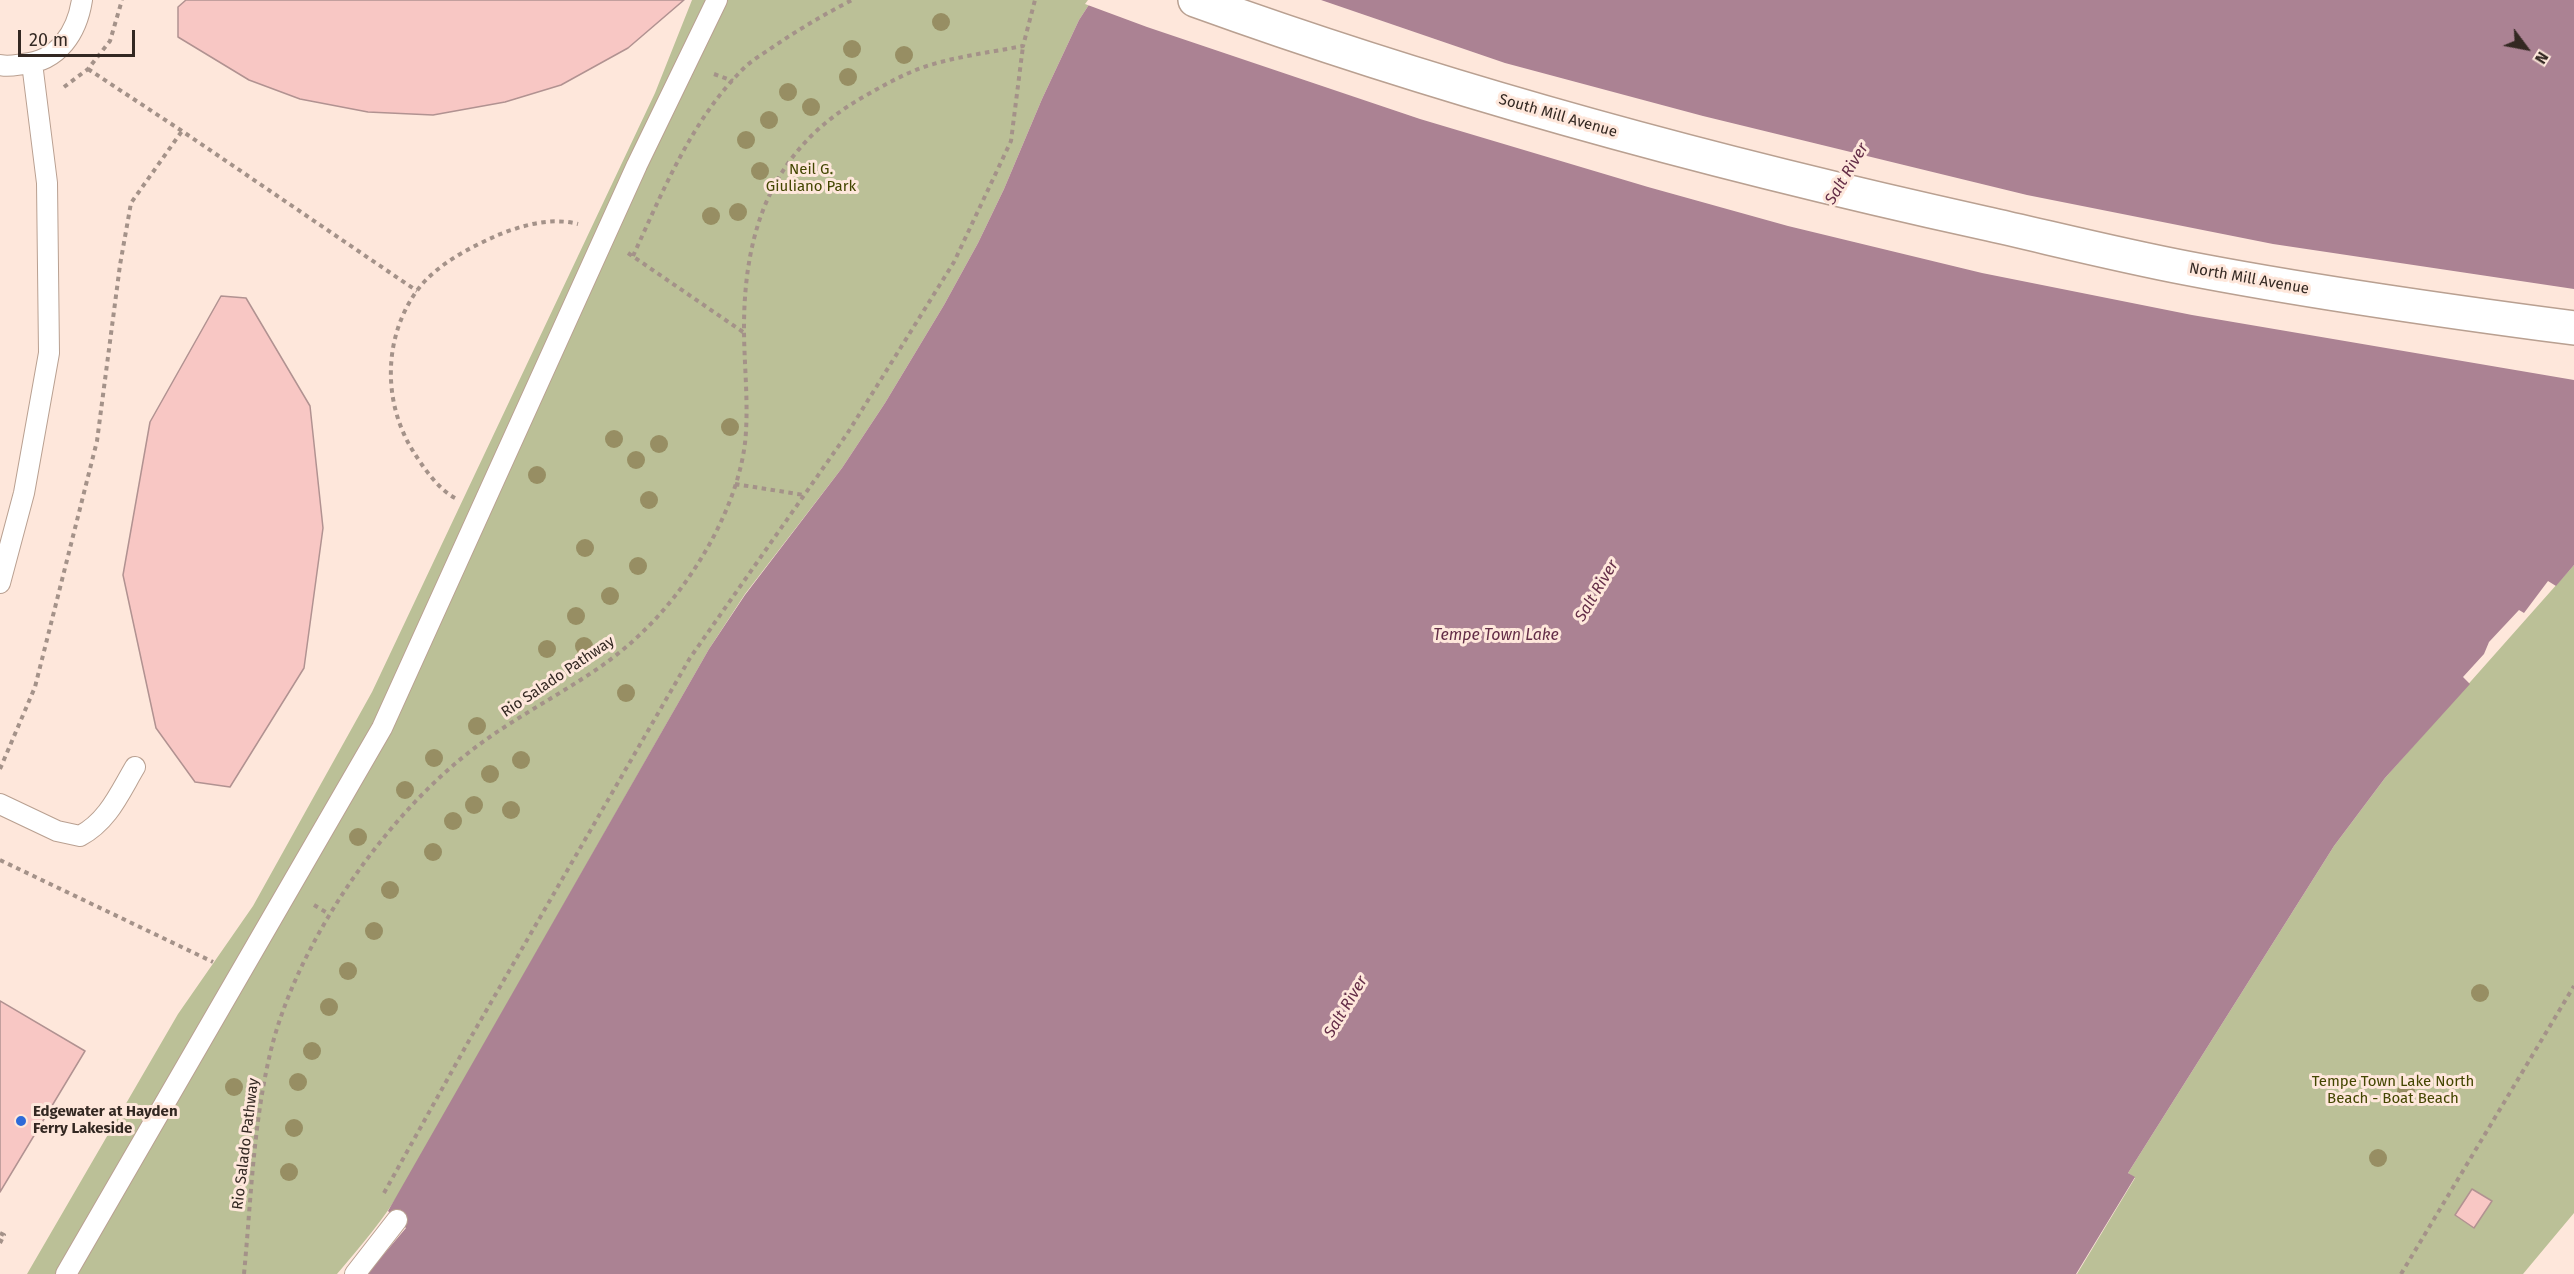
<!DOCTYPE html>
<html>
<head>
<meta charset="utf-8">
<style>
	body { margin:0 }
	#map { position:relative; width:2574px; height:1274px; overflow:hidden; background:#fee7db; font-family:"Fira Sans",sans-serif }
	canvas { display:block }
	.north { position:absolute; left:2496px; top:18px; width:60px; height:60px; -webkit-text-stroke:4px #fee7db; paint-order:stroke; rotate:122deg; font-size:16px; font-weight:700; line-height:24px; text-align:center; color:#332822 }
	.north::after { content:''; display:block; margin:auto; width:21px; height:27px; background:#332822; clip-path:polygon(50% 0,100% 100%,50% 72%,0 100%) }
	.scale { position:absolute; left:18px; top:30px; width:117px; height:27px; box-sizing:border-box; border:3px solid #332822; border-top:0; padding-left:8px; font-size:18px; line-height:21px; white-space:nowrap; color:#332822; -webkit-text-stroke:4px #fee7db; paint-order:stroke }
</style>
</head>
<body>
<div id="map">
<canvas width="2574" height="1274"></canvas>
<div class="north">N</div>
<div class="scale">20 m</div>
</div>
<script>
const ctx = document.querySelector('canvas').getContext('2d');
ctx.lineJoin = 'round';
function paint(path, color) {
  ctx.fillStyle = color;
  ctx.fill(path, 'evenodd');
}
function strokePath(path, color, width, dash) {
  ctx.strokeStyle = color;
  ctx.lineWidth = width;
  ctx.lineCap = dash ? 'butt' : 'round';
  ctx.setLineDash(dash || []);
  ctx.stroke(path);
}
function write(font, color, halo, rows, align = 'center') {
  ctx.font = font + ' "Fira Sans",sans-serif';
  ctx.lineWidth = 6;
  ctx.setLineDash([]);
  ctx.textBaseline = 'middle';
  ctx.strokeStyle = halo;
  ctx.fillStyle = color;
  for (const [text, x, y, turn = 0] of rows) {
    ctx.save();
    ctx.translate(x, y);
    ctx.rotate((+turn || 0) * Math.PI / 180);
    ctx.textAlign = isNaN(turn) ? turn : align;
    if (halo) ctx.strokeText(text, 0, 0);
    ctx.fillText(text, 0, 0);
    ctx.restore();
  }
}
paint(new Path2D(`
	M692 0H1092L1079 20 1042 99 1004 189 978 243 944 305 885 403 842 468 745 594 709 649 403 1187C384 1219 361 1246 337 1274H27L178 1014 253 906 372 692 655 93Z
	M2574 565V1213L2523 1274H2077L2135 1178 2128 1173 2334 846 2385 778Z`), '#bbc097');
paint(new Path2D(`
	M1092 0H2574V565L2556 586 2548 581 2524 613 2519 610 2489 642 2484 654 2463 677 2470 684 2385 778 2334 846 2128 1173 2135 1177 2076 1274H367L406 1228 388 1211 709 649 745 595 842 468 885 403 944 305 978 243 1004 189 1042 99 1079 20Z`), '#ab8293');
paint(new Path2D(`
	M1088 0H1321L1505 63 1703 116 2027 195 2273 244 2574 289V380L2192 315 1982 273 1788 226 1648 187 1420 119 1147 27 1085 4Z`), '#fee7db');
const building = new Path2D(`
	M186 0H684L628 48 561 85 505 102 433 115 368 112 300 99 249 80 178 37V7Z
	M221 296 246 298 310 406 323 528 304 668 230 787 195 782 156 728 123 575 150 422Z
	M0 1001 85 1051 0 1192Z
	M2472 1189 2492 1201 2474 1228 2455 1215Z`);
paint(building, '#f8c7c4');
strokePath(building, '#b19291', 1.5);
const service = new Path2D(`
	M0 65C8 67 16 65 23 64 59 61 77 32 82 0
	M0 583 24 493 49 353 47 183 32 63
	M0 804 57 831 80 836C108 821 119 794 135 767
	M66 1274 382 728 637 165 717 0
	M355 1274 397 1220`);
const primary = new Path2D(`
	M1195 0C1452 93 1717 164 1984 223 2051 238 2118 255 2186 268 2315 293 2444 311 2574 328`);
strokePath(service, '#b9a091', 22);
strokePath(primary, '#b9a091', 36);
strokePath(new Path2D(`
	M88 69 182 131 417 291
	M714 74 733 81
	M64 87 88 69 110 41 122 0
	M628 253 743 332
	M633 256C663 191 692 119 744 68 751 61 761 55 770 49 796 31 823 15 852 0
	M735 484 804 495
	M455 498C438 489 423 467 413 451 383 403 383 339 416 292 435 265 469 248 498 235 523 225 551 217 578 224
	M0 769 35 687 97 441 120 265 131 203 182 131
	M0 860 213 962
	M314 905 329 914
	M384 1193 471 1037 690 658 847 434 954 262 1011 141 1023 46
	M0 1233 4 1235 0 1243
	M244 1274C251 1201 253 1126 270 1054 296 943 388 811 480 744 518 716 561 694 600 667 642 638 676 600 702 557 724 521 744 474 746 431 748 396 744 362 744 328 744 227 774 147 865 96 886 84 907 72 930 65 960 56 992 52 1023 46L1035 0
	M2401 1274 2574 986`), '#a49289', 4, [4.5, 4.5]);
strokePath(service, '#fff', 20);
strokePath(primary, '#fff', 33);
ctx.fillStyle = '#978e63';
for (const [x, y] of [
	[941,22],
	[852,49],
	[904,55],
	[848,77],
	[788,92],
	[811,107],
	[769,120],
	[746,140],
	[760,171],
	[738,212],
	[711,216],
	[730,427],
	[614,439],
	[659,444],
	[636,460],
	[537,475],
	[649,500],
	[585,548],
	[638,566],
	[610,596],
	[576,616],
	[584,646],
	[547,649],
	[626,693],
	[477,726],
	[434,758],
	[521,760],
	[490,774],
	[405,790],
	[474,805],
	[511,810],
	[453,821],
	[358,837],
	[433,852],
	[390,890],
	[374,931],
	[348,971],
	[2480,993],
	[329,1007],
	[312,1051],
	[298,1082],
	[234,1087],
	[2406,1092],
	[294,1128],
	[2378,1158],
	[289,1172]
]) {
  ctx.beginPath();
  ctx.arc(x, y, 9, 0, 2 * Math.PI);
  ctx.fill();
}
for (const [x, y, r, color] of [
	[21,1121,6,"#2d6ad8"]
]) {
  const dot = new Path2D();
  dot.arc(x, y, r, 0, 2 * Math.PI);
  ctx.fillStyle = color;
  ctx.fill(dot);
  strokePath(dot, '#fee7db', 2);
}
write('15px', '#332822', '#fee7db', [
	["South Mill Avenue",1558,116,16],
	["North Mill Avenue",2249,279,10],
	["Rio Salado Pathway",558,677,-34],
	["Rio Salado Pathway",246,1144,-83]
]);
write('15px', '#434600', '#fee7db', [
	["Neil G.",811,170],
	["Giuliano Park",811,187],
	["Tempe Town Lake North",2393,1082],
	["Beach - Boat Beach",2393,1099]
]);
write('bold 15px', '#332822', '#fee7db', [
	["Edgewater at Hayden",33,1112],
	["Ferry Lakeside",33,1129]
], 'left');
write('italic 16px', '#642d47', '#fee7db', [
	["Salt River",1847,174,-59],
	["Salt River",1597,591,-59],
	["Tempe Town Lake",1496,636],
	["Salt River",1346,1007,-59]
]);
</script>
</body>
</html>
